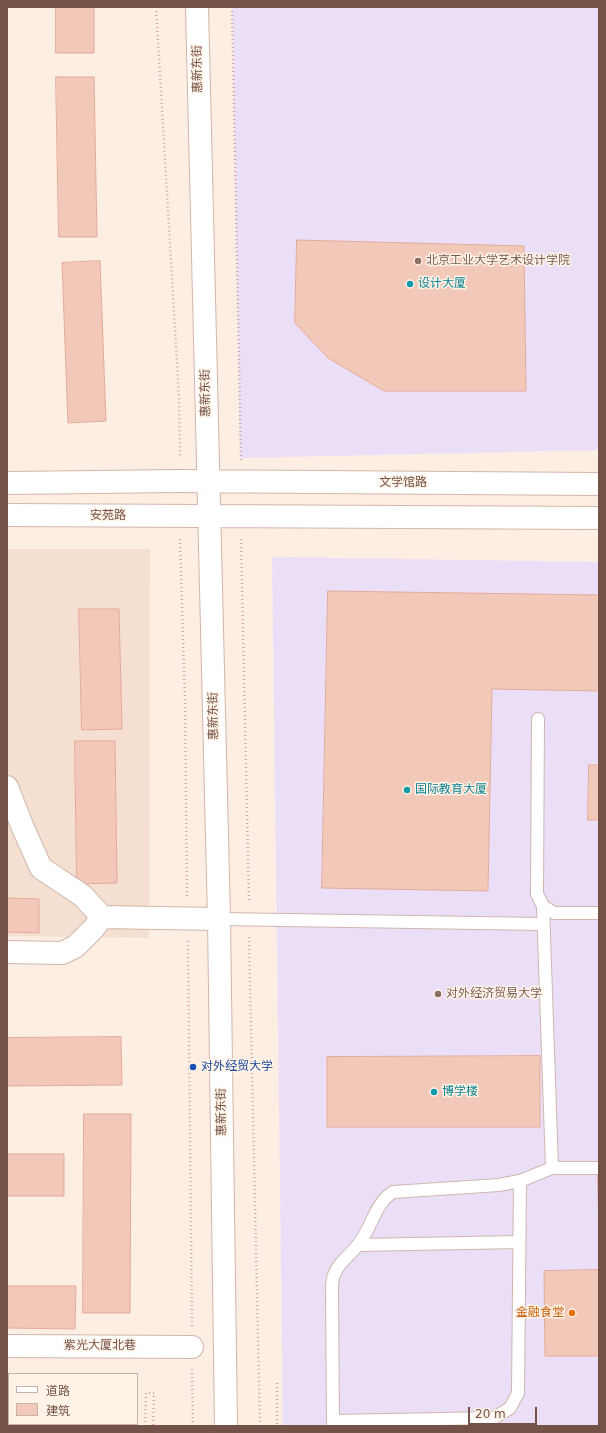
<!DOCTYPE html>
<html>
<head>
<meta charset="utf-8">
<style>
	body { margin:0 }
	#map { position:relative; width:606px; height:1433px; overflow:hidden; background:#fceee2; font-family:"DejaVu Sans","Noto Sans SC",sans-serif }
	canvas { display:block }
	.frame { position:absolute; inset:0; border:8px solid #745248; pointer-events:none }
	.legend { position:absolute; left:8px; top:1373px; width:130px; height:52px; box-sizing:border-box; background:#fff3e8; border:1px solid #c7b3a8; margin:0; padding:5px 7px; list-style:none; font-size:12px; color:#745248 }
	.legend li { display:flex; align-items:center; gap:8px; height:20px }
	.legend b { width:20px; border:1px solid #c7b3a8 }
	.scale { position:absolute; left:468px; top:1407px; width:69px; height:18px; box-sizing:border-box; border:2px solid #745248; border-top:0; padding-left:5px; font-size:12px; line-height:14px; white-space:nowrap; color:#745248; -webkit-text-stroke:3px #fff3e8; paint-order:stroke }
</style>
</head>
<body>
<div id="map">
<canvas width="606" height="1433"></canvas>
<div class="frame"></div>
<ul class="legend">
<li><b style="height:5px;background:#fff"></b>道路</li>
<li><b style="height:11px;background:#f2c8b9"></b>建筑</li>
</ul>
<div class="scale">20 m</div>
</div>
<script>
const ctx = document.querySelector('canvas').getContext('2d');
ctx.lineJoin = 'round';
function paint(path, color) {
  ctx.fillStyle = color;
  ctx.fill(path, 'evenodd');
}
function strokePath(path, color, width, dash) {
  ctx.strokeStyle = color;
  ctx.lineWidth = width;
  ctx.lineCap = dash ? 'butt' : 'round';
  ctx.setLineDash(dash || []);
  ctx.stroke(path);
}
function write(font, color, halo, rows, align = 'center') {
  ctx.font = font + ' "DejaVu Sans","Noto Sans SC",sans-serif';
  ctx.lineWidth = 3;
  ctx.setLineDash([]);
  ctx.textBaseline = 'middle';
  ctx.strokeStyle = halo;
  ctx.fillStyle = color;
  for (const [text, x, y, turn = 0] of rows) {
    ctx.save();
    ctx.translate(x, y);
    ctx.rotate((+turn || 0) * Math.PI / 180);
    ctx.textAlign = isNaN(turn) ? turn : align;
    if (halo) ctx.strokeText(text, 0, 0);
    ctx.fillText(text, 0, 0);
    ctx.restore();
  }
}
paint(new Path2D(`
	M7 549H150L149 938 7 936Z`), '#f4dfd0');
paint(new Path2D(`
	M232 7H599V450L240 458Z
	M272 557 599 562V1426H283Z`), '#ebdff8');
const building = new Path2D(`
	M56 7H94V53H56Z
	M56 77H94L97 237H59Z
	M297 240 524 246 526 391H384L328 358 295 323Z
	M100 261 106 421 68 423 62 263Z
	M328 591 599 595V691L492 689 488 891 322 888Z
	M79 609H119L122 729 82 730Z
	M75 741H115L117 883 77 884Z
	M589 765H599V820H588Z
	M7 898 39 899V933L7 932Z
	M121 1037 122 1085 7 1086V1038Z
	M540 1056V1127H327V1057Z
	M84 1114H131L130 1313H83Z
	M7 1154H64V1196H7Z
	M598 1173H599V1249Z
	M599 1270V1356H545L544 1271Z
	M7 1286H76L75 1329 7 1328Z`);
paint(building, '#f2c8b9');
strokePath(building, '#e5ab9a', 1);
const lane = new Path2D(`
	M538 719 537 894 543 906 554 913H599
	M543 906 552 1168
	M219 919 543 924
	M359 1245 519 1242
	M333 1421 494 1418 510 1408 518 1393 520 1181
	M333 1426 332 1290C332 1285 332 1279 334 1275 338 1263 350 1255 357 1246 372 1229 374 1204 393 1192L499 1185 520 1181 552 1168H599`);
const street = new Path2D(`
	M7 787 23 828 41 868 83 896 102 917
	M7 952 62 953 75 947 93 929 102 917 219 919
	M7 1346 192 1347`);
const secondary = new Path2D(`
	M197 7 219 919 226 1426
	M7 483 180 481 599 484
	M7 515 599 518`);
strokePath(lane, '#d0b6ac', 14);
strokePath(street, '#d0b6ac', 24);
strokePath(secondary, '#d3b5a9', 24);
strokePath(new Path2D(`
	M156 7 179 397 180 458
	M232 7 241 460
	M180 539 185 702 187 896
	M241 539 249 902
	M249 937 260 1426
	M188 941 192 1326
	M192 1369 193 1426
	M277 1383V1426
	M145 1426 146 1393H154L153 1426`), '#d6ab9d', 2.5, [1, 3]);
strokePath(lane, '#fff', 12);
strokePath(street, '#fff', 22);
strokePath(secondary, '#fff', 22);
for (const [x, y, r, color] of [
	[418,261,4,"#8d6e63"],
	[410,284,4,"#0f9aa8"],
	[407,790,4,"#0f9aa8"],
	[438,994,4,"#8d6e63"],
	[193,1067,4,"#1a4fb4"],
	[434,1092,4,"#0f9aa8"],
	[572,1313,4,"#e8710a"]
]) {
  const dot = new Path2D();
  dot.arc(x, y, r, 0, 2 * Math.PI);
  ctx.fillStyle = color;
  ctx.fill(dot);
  strokePath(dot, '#fff3e8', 1.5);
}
write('12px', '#745248', '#fff3e8', [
	["惠新东街",198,69,-91],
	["惠新东街",206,393,-91],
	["文学馆路",403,483],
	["安苑路",108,516],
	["惠新东街",214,716,-91],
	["惠新东街",222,1112,-91],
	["紫光大厦北巷",100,1346]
]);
write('12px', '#785e54', '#fff3e8', [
	["北京工业大学艺术设计学院",426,261],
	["对外经济贸易大学",446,994]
], 'left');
write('12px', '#0d838f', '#fff3e8', [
	["设计大厦",418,284],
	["国际教育大厦",415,790],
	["博学楼",442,1092]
], 'left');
write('12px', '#164399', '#fff3e8', [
	["对外经贸大学",201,1067]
], 'left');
write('12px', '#c56008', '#fff3e8', [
	["金融食堂",564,1313]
], 'right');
</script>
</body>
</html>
